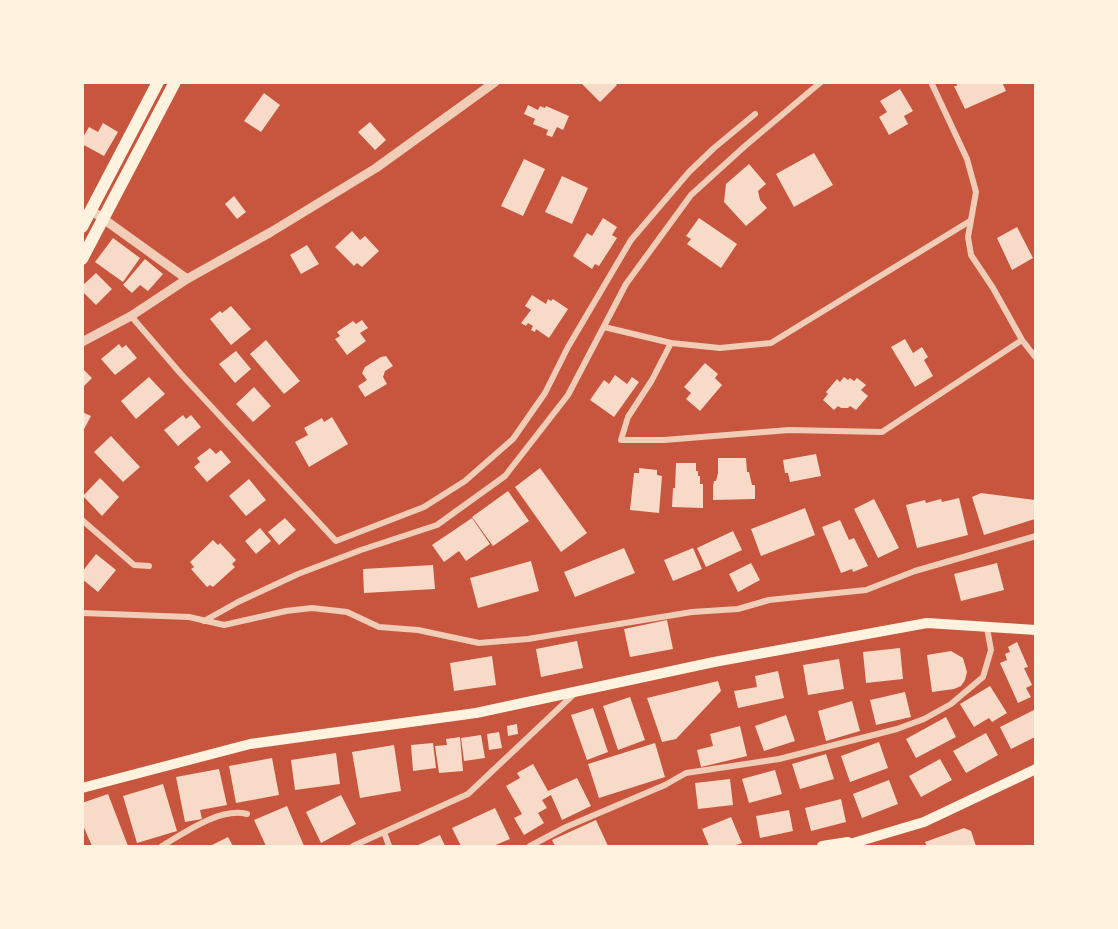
<!DOCTYPE html>
<html>
<head>
<meta charset="utf-8">
<style>
	body { margin:0 }
	#map { position:relative; width:1118px; height:929px; overflow:hidden; background:#c8553d; font-family:"Open Sans",sans-serif }
	canvas { display:block }
	.frame { position:absolute; inset:0; border:84px solid #fff3e0; pointer-events:none }
</style>
</head>
<body>
<div id="map">
<canvas width="1118" height="929"></canvas>
<div class="frame"></div>
</div>
<script>
const ctx = document.querySelector('canvas').getContext('2d');
ctx.lineJoin = 'round';
function paint(path, color) {
  ctx.fillStyle = color;
  ctx.fill(path, 'evenodd');
}
function strokePath(path, color, width, dash) {
  ctx.strokeStyle = color;
  ctx.lineWidth = width;
  ctx.lineCap = dash ? 'butt' : 'round';
  ctx.setLineDash(dash || []);
  ctx.stroke(path);
}
paint(new Path2D(`
	M580 82H614L617 85 600 102Z
	M956 82H1002L1006 91 965 109 954 86H957Z
	M900 89 913 111 904 116 908 124 889 135 879 117 887 112 880 101Z
	M264 93 280 105 261 132 244 121Z
	M528 105 538 110 540 106 545 108 546 106 569 116 563 130 557 127 552 137 546 135 548 130 533 124 535 119 524 114Z
	M370 122 386 140 375 150 358 132Z
	M103 123 118 132 104 156 82 144V139L89 127 98 132Z
	M814 153 833 185 794 207 776 174Z
	M524 159 545 169 523 216 501 206Z
	M749 164 766 184 758 191 760 200 767 208 746 226 724 202 726 184Z
	M562 176 588 188 572 224 545 212Z
	M234 196 246 212 237 219 225 204Z
	M603 218 617 227 612 235 617 238 599 266 595 264 592 269 573 256 587 233 592 236Z
	M699 218 737 244 721 268 687 244 691 239 686 236Z
	M1017 227 1033 258 1012 270 997 238Z
	M352 231 360 240 365 236 379 251 362 267 357 263 354 266 335 247Z
	M113 238 140 258 123 282 95 262Z
	M307 245 319 264 301 274 290 255Z
	M145 259 163 274 148 291 140 285 132 293 123 285Z
	M96 273 112 289 96 305 82 291V286Z
	M532 295 546 304 548 299 551 301 553 299 568 309 549 338 536 329 535 332 531 330 533 326 528 323 526 326 521 323 531 310 525 306Z
	M231 306 251 329 231 345 210 319 220 311 222 313Z
	M362 320 368 328 360 333 366 341 347 355 335 339 340 336 337 332 353 321 356 324Z
	M905 339 913 353 922 347 928 357 924 360 933 376 915 387 891 347Z
	M266 340 300 381 284 394 250 354Z
	M119 344 122 348 126 345 137 358 115 375 101 359Z
	M236 351 251 369 235 383 219 364Z
	M386 356 393 366 385 371 383 377 387 384 365 397 358 386 367 380 362 373 365 367 381 357Z
	M705 363 718 374 715 378 722 385 700 411 686 399 691 393 684 387Z
	M82 368 92 378 82 388Z
	M615 375 627 384 632 377 639 382 614 417 590 400 604 380 609 384Z
	M149 377 165 394 136 419 121 401Z
	M844 377 848 380 850 378 854 381 857 378 866 385 861 390 868 396 856 410 850 406 848 408H841L838 406 834 410 823 400 828 394 826 392 837 379 840 382Z
	M254 387 271 406 253 422 236 404Z
	M82 412 91 416 82 433Z
	M183 415 186 419 191 415 201 427 178 446 164 430Z
	M332 417 348 444 309 467 295 442 308 435 304 428 322 418 324 422Z
	M111 436 140 467 123 482 94 452Z
	M210 448 216 454 221 450 231 462 207 482 194 467 200 462 197 458Z
	M816 454 821 476 790 482 788 473H785L783 460Z
	M718 458H746L747 472H749L752 485H755V499L713 500V486L714 481H716L718 473Z
	M676 463H696V471H698V476H700V484H703V508L672 507 673 488H675Z
	M540 468 587 533 561 552 515 487Z
	M639 468 657 470V475L662 476 659 513 630 510 634 473H639Z
	M100 478 119 497 102 516 83 496Z
	M249 479 266 500 246 516 229 496Z
	M508 491 529 521 493 546 472 517Z
	M981 493 1035 500V519L984 535 972 497Z
	M959 498 968 535 917 548 906 505 925 500 926 503 941 499 942 502Z
	M874 499 899 548 878 558 854 509Z
	M805 508 815 535 761 556 751 529Z
	M285 518 296 530 279 545 268 532Z
	M472 518 490 544 466 561 459 551 444 562 432 545Z
	M840 520 849 540 854 538 868 566 853 572 852 569 841 573 822 527Z
	M260 528 271 541 256 554 245 541Z
	M733 531 742 550 706 567 697 548Z
	M213 540 218 545 220 543 236 560 232 564 235 567 213 587 210 585 207 587 191 569 194 567 190 562Z
	M624 548 635 573 575 597 564 572Z
	M693 548 702 569 673 581 664 560Z
	M96 554 116 570 98 592 82 579V572Z
	M531 561 539 591 478 608 470 578Z
	M751 563 760 580 738 592 729 574Z
	M997 563 1004 590 961 601 954 574Z
	M433 565 435 589 364 593 363 569Z
	M667 620 673 649 630 657 624 629Z
	M577 641 583 668 541 677 536 649Z
	M1017 642 1028 667 1024 668 1032 685 1026 688 1031 697 1018 703 1000 663 1007 660 1005 654 1010 652 1008 647Z
	M900 648 903 679 866 683 863 652Z
	M951 651 963 658 967 672 965 680 961 686 954 689 932 692 927 655Z
	M492 656 496 685 454 691 450 663Z
	M839 659 844 689 808 695 803 665Z
	M778 671 784 698 738 708 734 691 757 687 755 676Z
	M718 681 721 691 676 739 662 742 647 698Z
	M990 686 1007 713 992 722 989 718 974 727 960 704Z
	M905 692 911 717 876 725 870 700Z
	M630 697 645 740 618 750 603 706Z
	M852 701 860 731 826 741 818 711Z
	M593 708 608 752 587 760 571 715Z
	M1034 710 1035 714V737L1011 749 1000 727Z
	M786 715 795 741 764 751 755 726Z
	M946 717 956 737 916 758 906 739Z
	M517 724 518 734 508 736 507 726Z
	M740 726 747 756 701 767 697 750 713 746 710 734Z
	M499 732 502 748 489 750 487 734Z
	M986 733 998 755 966 773 953 751Z
	M481 735 485 758 464 761 461 738Z
	M460 737 463 771 439 773 435 746 447 745 446 739Z
	M879 742 888 768 850 782 841 756Z
	M433 743 436 768 413 771 411 745Z
	M655 743 665 777 599 798 588 764Z
	M394 745 401 791 360 798 352 752Z
	M336 753 340 784 295 790 291 760Z
	M826 754 834 779 800 789 792 764Z
	M272 758 279 795 236 803 229 766Z
	M940 759 952 780 921 797 909 776Z
	M533 764 548 791 577 778 591 806 562 820 551 795 542 800 547 808 538 813 544 823 524 835 514 818 522 814 506 786 520 778 517 773Z
	M219 769 227 805 200 810 202 819 185 822 176 777Z
	M775 770 782 794 749 803 742 779Z
	M730 779 733 805 698 809 695 783Z
	M889 780 898 804 862 818 853 794Z
	M163 784 177 831 137 843 123 796Z
	M108 794 128 846H92L82 823V803Z
	M341 795 356 824 321 843 306 812Z
	M841 799 846 822 811 831 805 808Z
	M287 806 304 846H266L254 820Z
	M495 808 510 839 493 846H461L452 828Z
	M789 810 793 831 760 838 756 816Z
	M731 817 742 843 733 846H709L702 829Z
	M596 820 608 846H555L552 840Z
	M964 828 971 831 976 846H927L925 842Z
	M440 835 445 846H416Z
	M228 837 233 846H210Z`), '#f7dbc8');
strokePath(new Path2D(`
	M931 82 967 159 976 192 968 237 971 255 993 288 1022 340 1036 358
	M970 221 771 343 720 348 671 343 652 380 628 417 621 440H664L789 430 882 432 1022 340
	M131 316 181 374 336 541 424 507 465 481 513 439 545 393 568 347 631 240 689 172 714 148 755 114
	M604 327 671 343
	M82 520 134 565 149 566
	M82 613 189 617 224 625 286 611 312 608 347 612 379 627 418 630 479 643 528 639 692 612 738 609 769 600 866 590 915 571 1036 536
	M204 621 238 602 298 574 361 550 437 525 505 476 568 395 626 284 691 195 745 146 821 82
	M384 832 389 846
	M162 846C184 833 220 807 247 814
	M353 846 468 794 574 694
	M530 846 566 827 665 785 686 773 779 759 897 729 924 719 951 704 983 677 991 650 987 628`), '#f1ccb7', 6);
strokePath(new Path2D(`
	M91 210 187 279
	M82 342 131 316 187 279 271 232 376 168 495 82`), '#f1ccb7', 9);
strokePath(new Path2D(`
	M82 788 250 744 476 713 714 662 927 623 1036 630
	M822 846 848 842
	M843 846 924 822 1036 769`), '#fff3e0', 10);
strokePath(new Path2D(`
	M82 227 158 82
	M82 259 175 82`), '#fff3e0', 12);
</script>
</body>
</html>
